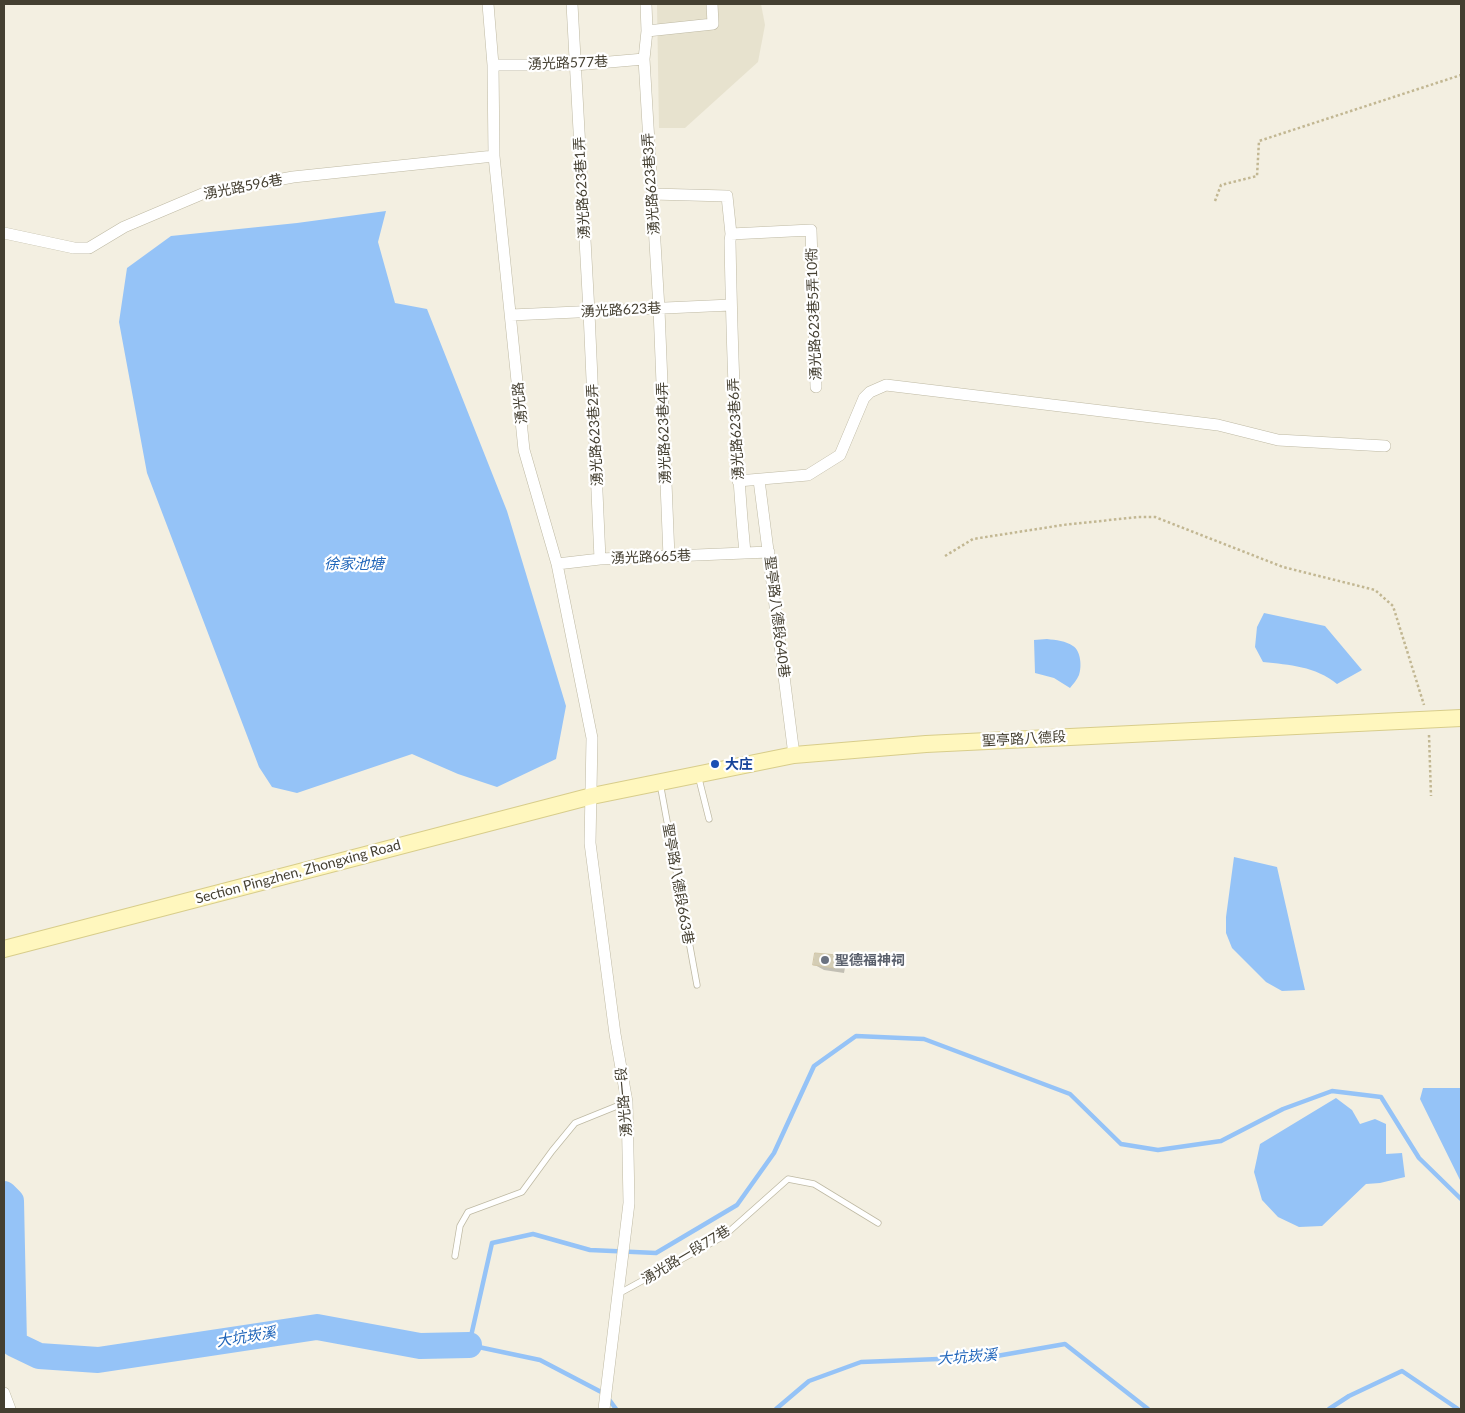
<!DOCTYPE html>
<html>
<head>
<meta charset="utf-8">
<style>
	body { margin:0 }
	#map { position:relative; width:1465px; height:1413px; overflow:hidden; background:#f3efe1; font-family:Lato,sans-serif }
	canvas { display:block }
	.frame { position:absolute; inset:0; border:5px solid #443f31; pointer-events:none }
</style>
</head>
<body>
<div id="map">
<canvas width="1465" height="1413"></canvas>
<div class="frame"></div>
</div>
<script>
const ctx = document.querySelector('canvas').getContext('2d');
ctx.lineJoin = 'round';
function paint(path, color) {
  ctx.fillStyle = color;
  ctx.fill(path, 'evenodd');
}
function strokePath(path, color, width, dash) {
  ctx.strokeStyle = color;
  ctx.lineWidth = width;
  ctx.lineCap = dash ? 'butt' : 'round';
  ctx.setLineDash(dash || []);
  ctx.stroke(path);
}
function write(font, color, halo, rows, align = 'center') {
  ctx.font = font + ' Lato,"Noto Sans TC",sans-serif';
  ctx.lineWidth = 4.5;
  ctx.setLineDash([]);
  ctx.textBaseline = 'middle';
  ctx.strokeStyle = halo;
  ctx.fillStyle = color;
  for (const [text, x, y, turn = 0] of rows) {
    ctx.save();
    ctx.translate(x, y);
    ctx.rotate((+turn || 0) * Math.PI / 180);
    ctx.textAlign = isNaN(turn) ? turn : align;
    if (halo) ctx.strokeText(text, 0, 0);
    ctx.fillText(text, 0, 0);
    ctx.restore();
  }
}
paint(new Path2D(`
	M657 4H761L765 25 758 62 685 128H659Z`), '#e7e2ce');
paint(new Path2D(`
	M386 211 378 242 395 303 427 309 507 511 566 706 556 759 497 787 458 774 412 754 297 793 272 787 259 767 147 473 119 322 127 268 171 236 297 223Z
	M1264 613 1325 626 1362 670 1337 684C1315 666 1290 665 1263 662L1255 647 1257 627Z
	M1047 639C1056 640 1066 641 1073 646 1081 651 1082 667 1079 675 1077 680 1073 684 1070 688L1054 678 1035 673 1034 640Z
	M1234 857 1277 867 1305 990 1282 991 1266 982 1232 948 1226 933V917Z
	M1423 1088H1461V1180H1460L1420 1099Z
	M1336 1098 1352 1110 1360 1124 1375 1119 1386 1124V1154L1402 1153 1405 1177 1380 1183 1366 1184 1322 1226 1299 1227 1278 1217 1262 1200 1254 1172 1260 1144Z`), '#95c3f7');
paint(new Path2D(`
	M836 956 846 962 844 973 824 970 815 965Z`), '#0003');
strokePath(new Path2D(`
	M616 1409 605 1394 540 1360 469 1345 492 1243 533 1234 590 1250 656 1253 737 1205 774 1153 814 1066 856 1036 924 1039 1070 1094 1121 1144 1158 1150 1221 1141 1283 1109 1332 1091 1381 1097 1419 1158 1461 1199
	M776 1409 809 1381 861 1362 991 1357 1065 1344 1148 1409
	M1329 1409 1349 1396 1402 1371 1458 1409`), '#95c3f7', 4.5);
strokePath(new Path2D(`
	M4 1194 11 1201 14 1344 39 1356 98 1360 317 1327 420 1346 469 1345`), '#95c3f7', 26);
const building = new Path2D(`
	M815 953 837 955 835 968 813 965Z`);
paint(building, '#d4cdb5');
strokePath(building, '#d1c6a8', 1);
const lane = new Path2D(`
	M698 775 709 819
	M660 783 697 985
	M455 1256 460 1226 468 1212 522 1192 552 1151 575 1123 627 1102
	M618 1294 724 1236 788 1179 814 1184 878 1223`);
const street = new Path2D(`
	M488 4 493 65 494 156 524 450 557 564 592 738 590 843 615 1034 627 1102 629 1203 604 1409
	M572 4 589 312 600 559
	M646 4 647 31 644 59 659 309 669 557
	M647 31 713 24 712 4
	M493 65H575L644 59
	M652 194 727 196 731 234 730 241C732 345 735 449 745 553
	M4 233 74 248H89L124 227 202 194 293 177 494 156
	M731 234 811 230 816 387
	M511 315 731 305
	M759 480 794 755
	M738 481 808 475 840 455 864 398 870 392 886 385 1218 425 1278 440 1385 446
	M557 564 600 559 769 552
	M4 1393 10 1409`);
const secondary = new Path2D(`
	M4 949 592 796 794 755 926 744 1461 718`);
strokePath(lane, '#beb9a3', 7);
strokePath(street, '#beb9a3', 12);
strokePath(secondary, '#d8cd8b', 18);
strokePath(new Path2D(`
	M1215 201 1221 185 1257 176 1259 141 1461 75
	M945 556 973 539 1063 525 1138 517H1155L1283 567 1375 590 1393 606 1424 705
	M1429 735 1431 796`), '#c2b792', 2.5, [2.5, 2.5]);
strokePath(lane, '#fff', 5.5);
strokePath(street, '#fff', 11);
strokePath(secondary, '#fff7be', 16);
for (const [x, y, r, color] of [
	[715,764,5,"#1a4fb4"],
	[825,960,5,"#6b7280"]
]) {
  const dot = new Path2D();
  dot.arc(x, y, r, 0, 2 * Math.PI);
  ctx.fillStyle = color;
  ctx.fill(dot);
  strokePath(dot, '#fff', 2);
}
write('14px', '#443f31', '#fff', [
	["湧光路577巷",568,63,-2],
	["湧光路623巷3弄",651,184,-94],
	["湧光路596巷",243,187,-11],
	["湧光路623巷1弄",582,188,-93],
	["湧光路623巷",621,310,-3],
	["湧光路623巷5弄10衖",814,314,-92],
	["湧光路",520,403,-96],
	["湧光路623巷6弄",736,429,-93],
	["湧光路623巷4弄",664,433,-92],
	["湧光路623巷2弄",595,435,-93],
	["湧光路665巷",651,557,-2],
	["聖亭路八德段640巷",777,617,83],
	["聖亭路八德段",1024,739,-3],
	["Section Pingzhen, Zhongxing Road",298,872,-15],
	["聖亭路八德段663巷",678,884,80],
	["湧光路一段",624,1102,-95],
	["湧光路一段77巷",686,1255,-31]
]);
write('bold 14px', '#164399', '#fff', [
	["大庄",725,764]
], 'left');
write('bold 14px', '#5b616d', '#fff', [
	["聖德福神祠",835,960]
], 'left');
write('italic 15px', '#2166ba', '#fff', [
	["徐家池塘",354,564],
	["大坑崁溪",246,1337,-9],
	["大坑崁溪",967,1357,-4]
]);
</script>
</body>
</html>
